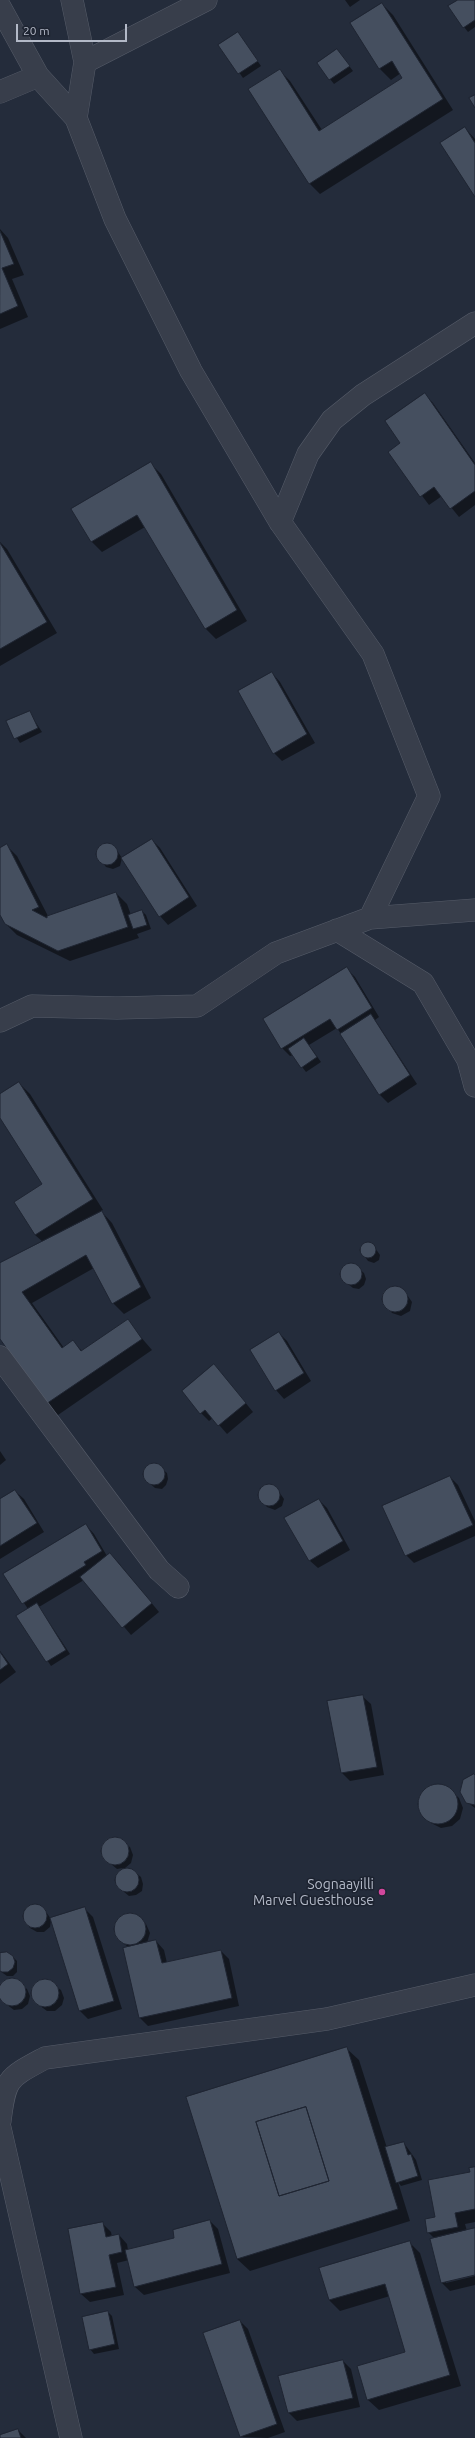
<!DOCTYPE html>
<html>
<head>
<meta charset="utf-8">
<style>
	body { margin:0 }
	#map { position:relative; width:475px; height:2438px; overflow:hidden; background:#242c3b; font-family:Ubuntu,sans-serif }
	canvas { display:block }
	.scale { position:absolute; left:16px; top:24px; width:111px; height:18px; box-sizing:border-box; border:2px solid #b3b9c7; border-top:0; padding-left:5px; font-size:12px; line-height:14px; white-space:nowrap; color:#b3b9c7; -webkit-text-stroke:3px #1d2330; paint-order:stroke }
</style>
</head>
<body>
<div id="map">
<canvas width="475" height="2438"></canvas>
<div class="scale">20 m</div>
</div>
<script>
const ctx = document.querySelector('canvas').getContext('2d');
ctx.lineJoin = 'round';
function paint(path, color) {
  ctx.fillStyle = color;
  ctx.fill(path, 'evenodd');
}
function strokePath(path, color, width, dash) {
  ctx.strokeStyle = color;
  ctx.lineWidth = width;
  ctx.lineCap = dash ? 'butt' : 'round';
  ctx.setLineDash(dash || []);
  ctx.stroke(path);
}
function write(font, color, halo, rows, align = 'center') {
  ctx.font = font + ' Ubuntu,sans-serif';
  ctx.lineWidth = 3;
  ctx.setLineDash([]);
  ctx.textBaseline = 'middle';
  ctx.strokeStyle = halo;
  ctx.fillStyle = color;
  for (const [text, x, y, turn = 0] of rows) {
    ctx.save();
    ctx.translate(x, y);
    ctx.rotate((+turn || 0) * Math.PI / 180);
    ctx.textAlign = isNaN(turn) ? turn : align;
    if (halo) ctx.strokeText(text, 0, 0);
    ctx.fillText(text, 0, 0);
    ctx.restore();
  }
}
paint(new Path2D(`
	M345 0H360L350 7Z
	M460 0H475V27L468 32 464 27Z
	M382 4 393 15 453 110 320 194 309 183 280 71 290 81 322 130 404 78 401 73 391 80 380 69 351 24Z
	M238 33 261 66 243 78 220 45Z
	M337 50 353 71 334 84 330 79Z
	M465 128 475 139V196Z
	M0 229 8 238 24 275 12 279 28 317 0 329Z
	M425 395 433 403 475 463V505L459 517 442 496 429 505 389 452 402 443Z
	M150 463 161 474 247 621 216 639 205 628 145 527 102 552 91 541Z
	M0 542 7 549 57 633 0 666Z
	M272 673 280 682 315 743 282 761 274 753Z
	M29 712 42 732 20 743 7 722Z
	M152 840 160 848 197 906 168 925 160 916 123 859Z
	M106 844 114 846 122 858 120 866 113 869 106 867 97 855 99 848Z
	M7 846 17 856 48 916 116 893 127 904 131 915 142 911 146 915 151 929 137 934 139 938 70 961 17 935 6 924 0 913V849Z
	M347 969 355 977 379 1017 375 1020 417 1084 388 1103 380 1095 337 1028 309 1045 321 1062 306 1072 293 1055 290 1056 282 1048Z
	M19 1083 30 1094 103 1210 101 1211 112 1223 151 1298 124 1314 113 1303 94 1268 32 1303 64 1348 73 1341 82 1351 127 1321 152 1350 58 1415 47 1404 0 1337V1264L43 1242 35 1235 15 1202 43 1185 0 1116V1095Z
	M367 1243 373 1245 380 1255 379 1260 374 1263 368 1261 361 1251 362 1246Z
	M348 1265H354L364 1273 366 1279 364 1285 359 1289 353 1288 343 1280 341 1274 343 1268Z
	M393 1286 403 1289 412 1302 410 1311 401 1316 392 1313 382 1300 385 1291Z
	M279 1333 287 1341 311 1381 284 1399 276 1390Z
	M222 1374 253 1412 227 1434 213 1418 209 1421 201 1413Z
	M0 1451 6 1460 0 1465Z
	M150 1465H157L167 1473 168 1479 166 1485 162 1489 155 1488 146 1480 144 1474 145 1468Z
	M450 1477 458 1485 475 1521V1536L414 1563 406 1555Z
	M267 1484 275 1486 284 1499 282 1506 275 1510 267 1507 258 1496 260 1488Z
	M15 1491 24 1499 44 1532 0 1559V1501Z
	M319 1500 327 1508 350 1550 318 1568 309 1560Z
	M86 1525 94 1534 107 1556 110 1554 118 1562 159 1612 131 1635 84 1580 39 1607 70 1654 51 1666 18 1616 28 1609 5 1574Z
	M0 1651 16 1672 0 1684Z
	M362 1696 371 1704 384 1775 350 1781 342 1773Z
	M475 1776V1808L467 1802Z
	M435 1785 446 1786 459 1798 463 1808 460 1819 452 1826 441 1828 431 1823 420 1809V1799L425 1789Z
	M110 1838H118L130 1847 133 1855 131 1863 124 1869 130 1868 141 1877 143 1884 142 1891 136 1895 129 1896 118 1887 116 1880 117 1873 123 1868 117 1869 105 1859 102 1851 104 1844Z
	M30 1905H37L44 1909 51 1919 84 1908 93 1917 122 2009 88 2019 80 2011 51 1920 50 1927 44 1932H37L30 1928 23 1917 24 1910Z
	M124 1914H133L146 1924 150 1933 147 1943 156 1941 164 1950 167 1963 221 1951 229 1959 239 2006 148 2026 140 2018 128 1947 118 1939 114 1930 116 1921Z
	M0 1956H12L17 1961V1972L13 1976H7L0 1971Z
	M15 1979 27 1989 30 1996 28 2004 22 2009 14 2010 2 2001 0 1996 1 1985 7 1980Z
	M41 1981H49L61 1990 64 1998 62 2005 55 2011H47L35 2002 32 1994 34 1987Z
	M346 2048 359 2060 387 2148 404 2143 416 2160 422 2180 401 2186 398 2182 410 2221 250 2271 237 2259 187 2098Z
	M475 2168V2222L465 2224 467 2231 475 2229V2274L446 2281V2283L475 2276V2285L450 2291 442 2283 435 2239 428 2232Z
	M210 2221 218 2229 230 2273 144 2295 135 2287 129 2260 117 2263 124 2295 90 2302 81 2294 103 2224 111 2232 112 2237 119 2235 127 2244 128 2250 176 2239Z
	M409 2242 420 2253 461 2386 379 2410 368 2400 406 2353 390 2296 340 2311 329 2300Z
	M108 2312 112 2316 119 2349 94 2354 90 2349Z
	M240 2321 248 2329 285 2432 268 2438 241 2437Z
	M343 2361 351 2369 360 2407 297 2421 289 2413 280 2376Z
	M18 2430 26 2438H0V2436Z`), '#0007');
const building = new Path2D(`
	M458 0H475V20L463 28 448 6Z
	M382 3 443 99 309 184 248 89 280 69 319 131 402 78 392 61 379 69 350 23Z
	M238 32 258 61 238 74 218 45Z
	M337 49 350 66 329 80 317 63Z
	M475 95V108L469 98Z
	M465 127 475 143V197L440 143Z
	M0 231 14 264 2 268 18 306 0 314Z
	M425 393 475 465V491L450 509 434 487 420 497 388 452 400 443 385 421Z
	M151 462 237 610 205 629 137 515 91 542 71 509Z
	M0 543 47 622 0 649Z
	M272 672 307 734 273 754 238 691Z
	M30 711 38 728 14 739 6 721Z
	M152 839 189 897 159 917 121 858Z
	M96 854a11 11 0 1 1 22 0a11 11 0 1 1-22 0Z
	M7 844 39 907 32 910 47 918V916L116 892 128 927 58 951 5 924 0 915V848Z
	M142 910 147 925 133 929 128 915Z
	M347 967 372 1008 337 1030 330 1019 281 1049 263 1019Z
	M371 1014 410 1075 379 1095 340 1034Z
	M304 1038 317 1057 301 1068 288 1049Z
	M19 1082 93 1199 35 1235 14 1202 42 1184 0 1118V1094Z
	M102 1211 141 1287 112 1304 86 1255 22 1292 62 1348 73 1340 81 1351 128 1319 142 1339 46 1404 0 1339V1263Z
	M360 1250a8 8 0 1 1 16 0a8 8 0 1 1-16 0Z
	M340 1274a11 11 0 1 1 22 0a11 11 0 1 1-22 0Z
	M382 1299a13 13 0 1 1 26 0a13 13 0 1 1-26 0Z
	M279 1332 304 1373 275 1391 250 1350Z
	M214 1364 246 1403 218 1426 205 1410 200 1414 182 1391Z
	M143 1474a11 11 0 1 1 22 0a11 11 0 1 1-22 0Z
	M450 1476 473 1525 405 1556 382 1506Z
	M258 1495a11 11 0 1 1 22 0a11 11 0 1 1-22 0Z
	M15 1490 37 1523 0 1546V1499Z
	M319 1499 343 1541 309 1561 284 1518Z
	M86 1524 102 1551 84 1562 86 1565 22 1604 3 1574Z
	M110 1553 152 1603 122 1628 80 1577Z
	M37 1603 66 1650 46 1662 16 1616Z
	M0 1652 8 1664 0 1670Z
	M363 1695 377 1767 341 1773 327 1701Z
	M474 1774 475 1775V1805L466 1803 460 1792 463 1780Z
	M418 1804a20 20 0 1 1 40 0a20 20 0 1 1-40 0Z
	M101 1851a14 14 0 1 1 28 0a14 14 0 1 1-28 0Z
	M115 1880a12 12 0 1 1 24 0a12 12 0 1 1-24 0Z
	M23 1916a12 12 0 1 1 24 0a12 12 0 1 1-24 0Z
	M85 1907 114 2001 79 2011 50 1918Z
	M114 1929a16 16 0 1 1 32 0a16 16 0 1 1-32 0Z
	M156 1940 162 1963 221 1950 232 1998 139 2018 123 1948Z
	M7 1952 13 1956 15 1962 13 1968 8 1972H2L0 1971V1953Z
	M-2 1992a14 14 0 1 1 28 0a14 14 0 1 1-28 0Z
	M31 1993a14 14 0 1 1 28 0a14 14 0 1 1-28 0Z
	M347 2047 398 2209 237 2259 186 2097ZM306 2107 329 2181 279 2196 256 2122Z
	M306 2107 329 2181 279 2196 256 2122Z
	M404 2142 408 2155 411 2154 418 2176 396 2183 385 2147Z
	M475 2167V2209L455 2213 458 2227 427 2233 425 2219 435 2217 428 2180 470 2172 469 2168Z
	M210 2220 222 2264 134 2287 125 2250 174 2238 173 2230Z
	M103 2222 106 2237 119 2234 122 2252 109 2255 116 2287 80 2294 68 2229Z
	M475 2228V2275L441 2283 430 2239Z
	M410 2241 450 2375 367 2400 357 2366 405 2352 385 2284 329 2300 319 2268Z
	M108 2311 115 2344 89 2350 82 2317Z
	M240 2320 277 2424 240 2437 203 2333Z
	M343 2360 353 2398 288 2413 278 2376Z
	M18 2429 21 2438H0V2435Z`);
paint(building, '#454f5f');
strokePath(building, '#1f2532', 1);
const minor = new Path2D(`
	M72 0 85 62 76 118
	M0 7 38 76 76 118 115 219 191 371 280 522 373 654 429 796 370 918
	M85 62 206 0
	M0 92 38 76
	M280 522 308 454 332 420 363 395 475 323
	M337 930 423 983 468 1060 475 1086
	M0 1021 32 1006 117 1008 197 1006 276 953 370 918 475 910
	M0 1357 159 1570 178 1587
	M0 2121C5 2078 8 2078 45 2058L327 2019 475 1985
	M0 2128 71 2438`);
strokePath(minor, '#565c69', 23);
strokePath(minor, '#383e4b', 22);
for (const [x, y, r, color] of [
	[382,1892,4,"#d1479c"]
]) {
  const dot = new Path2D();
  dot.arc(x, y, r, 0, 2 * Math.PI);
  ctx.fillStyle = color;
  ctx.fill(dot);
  strokePath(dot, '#1d2330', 1.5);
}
write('14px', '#b3b9c7', '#1d2330', [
	["Sognaayilli",374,1884],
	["Marvel Guesthouse",374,1900]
], 'right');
</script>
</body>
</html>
